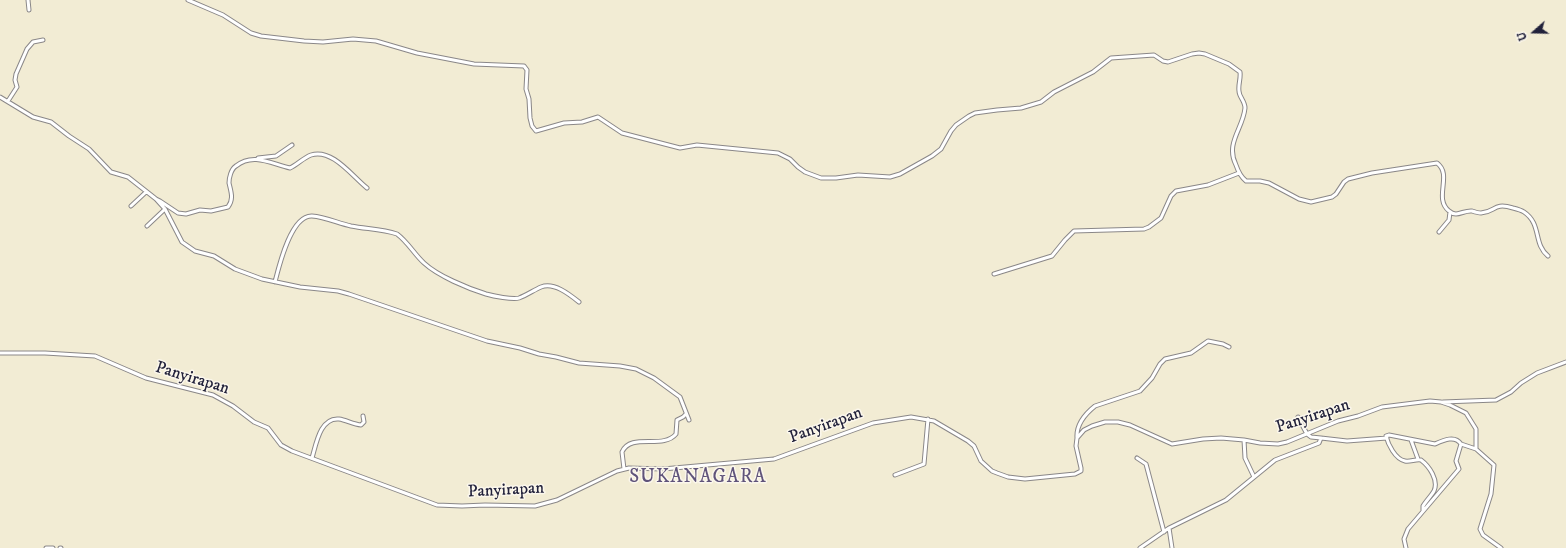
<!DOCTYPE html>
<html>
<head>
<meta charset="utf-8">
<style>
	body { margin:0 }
	#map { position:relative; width:1566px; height:548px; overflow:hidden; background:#f2ecd4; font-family:"IM FELL DW Pica",serif }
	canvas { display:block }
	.north { position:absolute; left:1514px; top:12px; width:40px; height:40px; -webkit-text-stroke:3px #fbf7ec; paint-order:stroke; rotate:250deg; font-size:11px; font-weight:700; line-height:16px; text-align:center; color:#22223b }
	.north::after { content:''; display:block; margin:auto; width:14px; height:18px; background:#22223b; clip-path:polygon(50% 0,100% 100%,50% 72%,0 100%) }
</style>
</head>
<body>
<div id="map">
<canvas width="1566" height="548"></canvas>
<div class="north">U</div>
</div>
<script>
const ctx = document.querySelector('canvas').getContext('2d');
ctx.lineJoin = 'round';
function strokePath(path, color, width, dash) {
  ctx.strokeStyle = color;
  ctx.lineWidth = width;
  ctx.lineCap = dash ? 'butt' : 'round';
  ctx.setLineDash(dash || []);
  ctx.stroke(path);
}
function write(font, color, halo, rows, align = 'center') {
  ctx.font = font + ' "IM FELL DW Pica",serif';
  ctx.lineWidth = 3;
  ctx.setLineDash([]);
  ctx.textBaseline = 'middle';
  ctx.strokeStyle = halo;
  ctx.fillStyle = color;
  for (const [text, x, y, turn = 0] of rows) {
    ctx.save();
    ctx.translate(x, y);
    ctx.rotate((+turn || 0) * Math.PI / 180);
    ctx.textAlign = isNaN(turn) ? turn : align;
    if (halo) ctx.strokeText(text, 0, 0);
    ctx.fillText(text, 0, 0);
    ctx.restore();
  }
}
const street = new Path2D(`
	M28 0 29 10
	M188 0 223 15 251 33 261 36 304 41 323 42 353 39 376 41 417 53 474 64 524 66 527 70 526 89 529 99 530 118 532 126 536 131 564 123 582 122 598 117 622 133 680 148 697 145 778 153 790 159 798 167 805 172 821 178H836L858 175 890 177 900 174 932 156 941 149 951 131 956 125 969 116 975 113 997 110 1021 108 1041 102 1054 92 1093 72 1111 58 1154 55 1163 61 1168 62 1192 54 1199 53 1205 54 1229 64 1240 72C1241 79 1238 84 1239 91 1239 97 1245 101 1245 108 1243 129 1225 143 1236 165 1238 171 1241 177 1246 181H1260L1269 183 1299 199 1311 202 1332 197 1336 194 1344 182 1348 179 1372 173 1437 163C1453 175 1433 198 1449 211 1457 218 1463 210 1472 211 1475 212 1478 213 1481 213 1496 212 1493 202 1513 208 1517 209 1521 210 1524 212 1542 224 1533 244 1548 256
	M0 97 33 117 51 122 69 136 89 149 111 172 128 177 156 199 160 201 178 213 186 214 200 210 211 211 228 207C234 199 231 192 229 183 229 178 231 169 236 166 253 152 272 164 290 168 297 165 303 158 311 155 332 148 352 176 367 188
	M8 101 17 87 15 80 16 74 27 49 33 42 43 40
	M258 158 276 156 292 145
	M156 199 165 209 182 242 195 251 214 256 235 269 262 279 300 287 338 291 349 294 487 341 520 348 539 354 556 357 579 363 620 366 636 369 654 378 680 397 689 420
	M131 206 146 192
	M147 226 165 209
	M1439 232 1449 220 1450 212
	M994 274 1052 256 1065 240 1074 231 1144 229 1149 227 1161 218 1171 196 1176 191 1208 185 1239 173
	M275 282C279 266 291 215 312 216 325 217 338 223 351 226 366 229 382 229 397 234 408 242 414 254 424 263 438 276 467 288 486 294 493 296 513 300 519 298 527 295 534 290 541 287 554 282 569 294 579 302
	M0 353H45L95 356 146 378 213 395 233 406 254 422 268 428 281 445 292 451 437 505 462 506 485 505 535 506 557 500 617 471 629 468 663 469 774 459 873 423 911 417 934 421 968 441 974 446 981 461 992 471 997 473 1008 477 1025 479 1075 474 1081 471V468L1076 446 1077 438 1084 430 1092 426 1105 422H1118L1130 425 1172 444 1203 439 1221 438 1244 440 1260 443 1278 444 1287 442 1338 421 1358 416 1382 407 1430 401 1441 402 1450 405 1466 413 1476 429V449L1494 465 1491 494 1480 529 1483 535 1501 548
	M1443 402 1496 400 1511 392 1521 383 1537 373 1566 362
	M1077 438C1076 424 1085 414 1095 406L1140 391 1152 378 1160 364 1165 359 1191 353 1208 341 1223 344 1229 347
	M1321 438 1347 441 1387 438
	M1244 440 1245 458 1254 477
	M1411 440 1418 459
	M312 458C316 445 320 417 339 419 346 420 353 424 361 425L364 422 363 416
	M1137 458 1146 464 1164 532
	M624 469 622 452C631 432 663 450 676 434L677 420 683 417 686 414
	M895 475 924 464 928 419
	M1423 511V506C1426 501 1431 496 1434 491 1439 480 1429 466 1421 460 1416 459 1410 462 1405 461 1395 459 1388 444 1386 436L1389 435 1435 444C1444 440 1455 435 1461 444
	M1169 528 1172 548
	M46 548H53
	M60 548H61
	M1140 548 1169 528 1226 500 1275 460 1319 443 1321 438 1311 437 1307 434 1298 417
	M1406 548 1404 539 1408 529 1459 469 1456 461 1461 444 1476 449`);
strokePath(street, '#8a8788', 5);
strokePath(street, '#fff', 3);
write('17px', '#22223b', '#fbf7ec', [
	["Panyirapan",192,379,17],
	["Panyirapan",1313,417,-18],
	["Panyirapan",826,426,-20],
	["Panyirapan",506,491,-3]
]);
ctx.letterSpacing = '1px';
write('19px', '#5f537a', '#fbf7ec', [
	["SUKANAGARA",698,478]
]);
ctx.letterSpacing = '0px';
</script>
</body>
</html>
